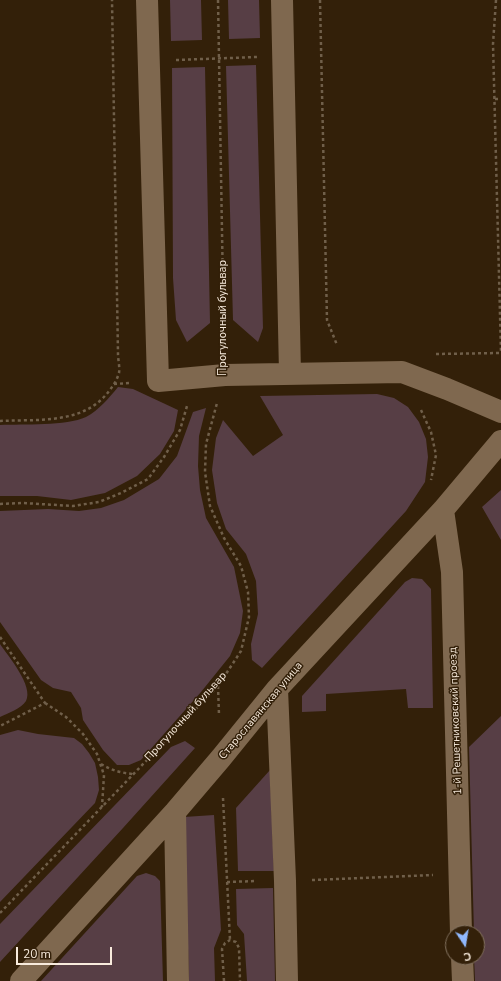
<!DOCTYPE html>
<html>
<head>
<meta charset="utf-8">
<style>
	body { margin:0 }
	#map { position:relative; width:501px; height:981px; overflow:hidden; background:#332009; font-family:"Nunito Sans",sans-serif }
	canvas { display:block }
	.north { position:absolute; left:445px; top:925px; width:40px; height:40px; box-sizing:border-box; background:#332009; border:1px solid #82715e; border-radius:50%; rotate:168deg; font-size:11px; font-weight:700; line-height:16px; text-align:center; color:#f8ebdd }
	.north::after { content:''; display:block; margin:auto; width:14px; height:18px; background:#90b8fd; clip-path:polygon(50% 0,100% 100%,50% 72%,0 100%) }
	.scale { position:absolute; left:16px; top:947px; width:96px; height:18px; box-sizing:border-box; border:2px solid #f8ebdd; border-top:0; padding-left:5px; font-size:12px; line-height:14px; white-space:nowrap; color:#f8ebdd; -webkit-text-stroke:3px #332009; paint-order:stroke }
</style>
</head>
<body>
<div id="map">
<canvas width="501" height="981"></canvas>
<div class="north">С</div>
<div class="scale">20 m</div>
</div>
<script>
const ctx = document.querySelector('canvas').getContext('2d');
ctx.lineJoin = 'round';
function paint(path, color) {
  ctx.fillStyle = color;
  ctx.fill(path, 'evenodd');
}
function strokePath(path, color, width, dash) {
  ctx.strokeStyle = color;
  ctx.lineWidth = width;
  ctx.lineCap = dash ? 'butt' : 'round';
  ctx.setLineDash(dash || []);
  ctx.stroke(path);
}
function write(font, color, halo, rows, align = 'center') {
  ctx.font = font + ' "Nunito Sans",sans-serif';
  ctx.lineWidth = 3;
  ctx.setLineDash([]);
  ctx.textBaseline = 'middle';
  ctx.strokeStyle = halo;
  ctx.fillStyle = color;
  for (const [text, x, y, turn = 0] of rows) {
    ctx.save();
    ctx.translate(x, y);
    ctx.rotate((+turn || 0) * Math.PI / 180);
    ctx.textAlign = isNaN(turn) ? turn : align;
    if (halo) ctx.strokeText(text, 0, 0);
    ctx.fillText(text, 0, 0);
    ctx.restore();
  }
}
paint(new Path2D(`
	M170 0H201L202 40 171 41Z
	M228 0H259L260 38 229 39Z
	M256 65 263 328 258 342 233 320 226 66Z
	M205 67 210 323 187 342 176 320 173 278 172 68Z
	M118 387 133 389 178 410 174 431 160 454 137 476 105 493 71 500 37 496H0V425C24 424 66 426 86 417 99 410 109 398 118 387Z
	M377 394 394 398 408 407 419 422 426 439 428 457 425 482 406 511 262 668 252 660 251 644 258 614 256 581 246 554 226 529 217 503 212 470 216 438 223 420 253 456 283 435 260 396Z
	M206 408 199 436 198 466 200 490 206 518 234 567 243 611 240 633 230 656 201 692 141 760 129 765H117L103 750 83 720 81 708 71 692 53 688 41 680 0 622V511L48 509 79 511 101 508 124 500 159 479 177 456 193 412Z
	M501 490V540L482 507Z
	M412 578 422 579 431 589 433 708H408L406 689 326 694V711L302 712V696L405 582Z
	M0 644C8 656 34 686 26 701 21 709 8 713 0 717Z
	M501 716V981H475L474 957H477V933H474L469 747Z
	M18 730 38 734 74 738 82 744 89 753 95 763 98 777 99 790 95 803 0 902V735Z
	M185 741 195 748 123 828 0 962V924L171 747Z
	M270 770 274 871H238L236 808Z
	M214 815 221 930 214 948 215 981H189L184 817Z
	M146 873 155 876 160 881 163 981H41L137 876Z
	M273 888 275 981H247L244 934 237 925 236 889Z`), '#573e45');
strokePath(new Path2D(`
	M218 0 224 347
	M320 0 327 320 337 345
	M496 0 493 44 501 353
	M176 60 257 57
	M495 99H501
	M436 354 501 353
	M114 384 130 383
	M421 410 431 432 436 455 431 480
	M0 421C37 419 84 425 109 391 113 386 117 380 119 373 120 367 118 360 118 354L112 0
	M0 504 23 503 73 506 99 502 121 493 148 479 164 457 180 430 187 406
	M0 637 45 703 0 726
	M218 686 219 715
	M45 703 66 717 83 734 97 754 104 775 102 807
	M101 764C111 770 121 773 133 774
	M223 798 230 940
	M312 880 433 875
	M227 882 257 881
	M0 913 218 686 241 651 249 617 248 592 241 566 224 538 210 506 205 472 206 444 217 403
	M224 981 222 949 225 943 230 940 236 942 239 948 240 981`), '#705f4a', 2.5, [3, 3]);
strokePath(new Path2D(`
	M147 0 158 381 225 375 402 372 447 389 501 412
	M282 0 290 373
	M443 510 452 572 461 933
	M277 689 285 881 287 981
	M175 812 178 981
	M462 957 463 981
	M21 981 175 812 221 758 277 689 443 510 501 441`), '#7f684f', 22);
write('11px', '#f8ebdd', '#332009', [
	["Прогулочный бульвар",223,318,-90],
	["Старославянская улица",261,711,-50],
	["Прогулочный бульвар",186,717,-48],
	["1-й Решетниковский проезд",456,721,-92]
]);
</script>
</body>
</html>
